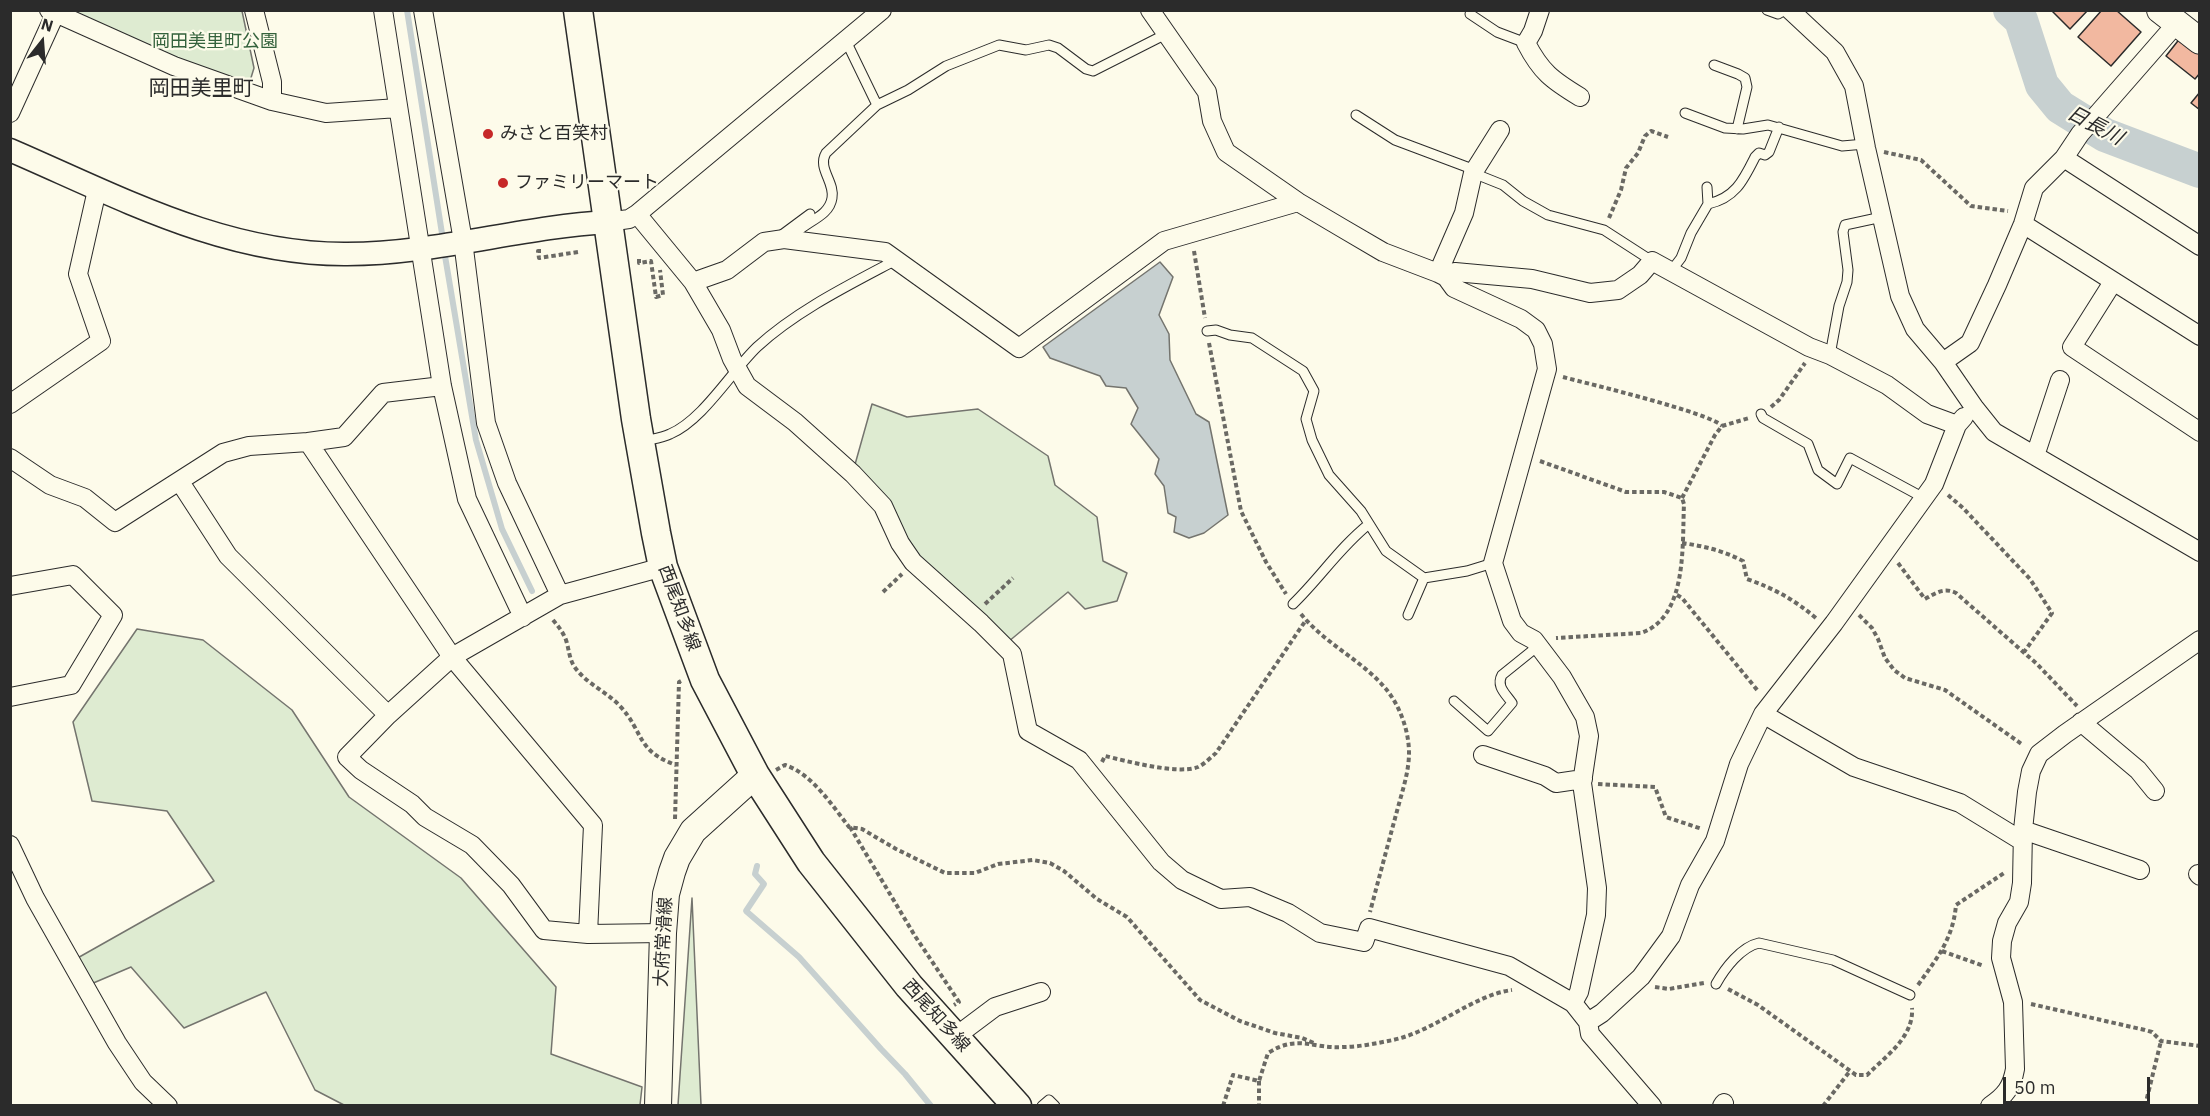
<!DOCTYPE html>
<html>
<head>
<meta charset="utf-8">
<style>
	body { margin:0 }
	#map { position:relative; width:2210px; height:1116px; overflow:hidden; background:#fdfbea; font-family:"IBM Plex Sans",sans-serif }
	canvas { display:block }
	.frame { position:absolute; inset:0; border:12px solid #2b2b2b; pointer-events:none }
	.north { position:absolute; left:12px; top:12px; width:60px; height:60px; -webkit-text-stroke:4px #fdfbea; paint-order:stroke; rotate:17deg; font-size:16px; font-weight:700; line-height:24px; text-align:center; color:#2b2b2b }
	.north::after { content:''; display:block; margin:auto; width:21px; height:27px; background:#2b2b2b; clip-path:polygon(50% 0,100% 100%,50% 72%,0 100%) }
	.scale { position:absolute; left:2003px; top:1077px; width:147px; height:27px; box-sizing:border-box; border:3px solid #2b2b2b; border-top:0; padding-left:8px; font-size:18px; line-height:21px; white-space:nowrap; color:#2b2b2b; -webkit-text-stroke:4px #fdfbea; paint-order:stroke }
</style>
</head>
<body>
<div id="map">
<canvas width="2210" height="1116"></canvas>
<div class="frame"></div>
<div class="north">N</div>
<div class="scale">50 m</div>
</div>
<script>
const ctx = document.querySelector('canvas').getContext('2d');
ctx.lineJoin = 'round';
function paint(path, color) {
  ctx.fillStyle = color;
  ctx.fill(path, 'evenodd');
}
function strokePath(path, color, width, dash) {
  ctx.strokeStyle = color;
  ctx.lineWidth = width;
  ctx.lineCap = dash ? 'butt' : 'round';
  ctx.setLineDash(dash || []);
  ctx.stroke(path);
}
function write(font, color, halo, rows, align = 'center') {
  ctx.font = font + ' "IBM Plex Sans","Noto Sans JP",sans-serif';
  ctx.lineWidth = 4.5;
  ctx.setLineDash([]);
  ctx.textBaseline = 'middle';
  ctx.strokeStyle = halo;
  ctx.fillStyle = color;
  for (const [text, x, y, turn = 0] of rows) {
    ctx.save();
    ctx.translate(x, y);
    ctx.rotate((+turn || 0) * Math.PI / 180);
    ctx.textAlign = isNaN(turn) ? turn : align;
    if (halo) ctx.strokeText(text, 0, 0);
    ctx.fillText(text, 0, 0);
    ctx.restore();
  }
}
const green = new Path2D(`
	M69 11H242L254 68 250 81 235 83Z
	M872 404 907 417 978 409 1048 456 1055 485 1097 517 1103 561 1127 573 1117 601 1085 609 1068 592 1008 642 916 576 854 468Z
	M137 629 203 640 292 710 349 797 461 878 556 987 551 1054 642 1087 640 1105H344L315 1090 266 992 184 1028 131 967 91 984 74 960 214 881 167 811 92 801 73 722Z
	M692 898 701 1105H678Z`);
paint(green, '#deebd1');
strokePath(green, '#74746e', 1.5);
const water = new Path2D(`
	M1160 262 1173 277 1159 315 1169 334 1170 360 1196 414 1209 422 1228 515 1204 533 1189 538 1174 532 1176 517 1168 513 1164 486 1155 474 1159 459 1131 424 1138 408 1126 388 1106 386 1100 376 1050 358 1043 347Z`);
paint(water, '#c7d0d0');
strokePath(water, '#74746e', 1.5);
strokePath(new Path2D(`
	M407 10 443 240
	M444 250 476 440 502 529 532 591
	M757 866 755 874 764 884 746 911 799 957 881 1049 905 1074 931 1106`), '#c7d0d0', 6);
strokePath(new Path2D(`
	M2010 10 2021 20 2042 85 2060 107 2105 135 2200 171`), '#c7d0d0', 34);
const building = new Path2D(`
	M2051 10H2088L2070 29Z
	M2102 10H2116L2141 32 2111 66 2078 37Z
	M2181 37 2200 51V73L2195 79 2166 56Z
	M2200 92V110L2191 103Z`);
paint(building, '#f2b8a0');
strokePath(building, '#2b2b2b', 1.5);
const service = new Path2D(`
	M1767 10 1778 14 1785 10
	M1470 14 1497 32 1526 43
	M846 41 877 105 908 90 946 66 999 45 1026 50 1049 45 1058 48 1086 69 1093 71 1166 34
	M1714 65 1738 74 1745 78 1747 87 1737 129
	M1685 113 1725 128 1743 129 1768 125 1842 146 1865 144
	M1356 115 1395 140 1475 170
	M1473 173 1503 185 1523 201 1548 215 1604 230 1652 261
	M1708 204C1735 198 1743 181 1755 157L1759 153 1765 155 1769 152 1779 127
	M784 239 783 234 810 214
	M790 240C800 222 829 219 832 198 835 182 817 168 826 153L877 105
	M1671 271 1681 258 1691 233 1708 204 1707 187
	M1207 331 1216 330 1230 335 1252 338 1303 371 1314 391 1306 419 1312 440 1329 475 1361 511 1386 551 1424 578
	M1830 355 1839 306 1847 282 1848 270 1843 232 1845 225 1882 217
	M1761 414 1763 418 1808 444 1818 470 1837 484 1850 458 1924 498
	M644 441C652 439 662 438 670 434 703 420 731 372 757 347 796 311 849 285 896 260
	M1293 604C1320 578 1340 547 1369 524
	M1408 615 1424 578 1467 571 1493 563
	M1454 701 1488 731 1512 703C1505 693 1496 686 1502 675L1538 646
	M1716 984C1725 968 1741 947 1759 943L1833 960 1910 995
	M1042 1106 1049 1100 1055 1106`);
const minor = new Path2D(`
	M49 10 174 66 272 101 326 113 398 108
	M254 10 272 82V101
	M383 10 442 386 467 499 523 617
	M423 10 463 241 486 423 507 483 560 595
	M1150 10 1207 92 1212 121 1226 152 1298 202 1342 228 1383 252 1438 273 1446 277 1454 288 1521 319 1536 330 1543 344 1547 369 1493 563 1512 621 1521 633 1534 640 1562 677 1585 717 1589 736 1582 783 1597 888 1596 915 1579 992 1573 1003
	M1540 10 1533 31 1526 43C1541 72 1552 80 1580 97
	M1790 10 1835 52 1854 86 1866 148 1900 296 1915 329 1943 362 1974 407 1994 432 2200 552
	M10 113 57 10
	M2064 158 2200 246
	M637 214 693 282 721 330 732 359 747 386 795 422 853 474 883 506 900 543 913 562 981 623 1012 654 1028 731 1079 760 1161 862 1182 880 1221 899 1250 897 1288 913 1320 933 1364 942 1369 928 1509 966 1573 1003 1588 1022 1590 1034 1652 1106
	M608 222 629 219 637 214 882 10
	M2023 224 2200 336
	M1438 273 1464 213 1473 173 1500 130
	M1446 277 1455 272 1532 279 1590 293 1618 290 1640 275 1652 261 1809 347 1830 355 1887 385 1927 414 1957 425 1964 417
	M693 282 727 270 764 242 784 239 885 252 1019 348 1164 241 1298 202
	M2113 282 2072 347 2200 432
	M1943 362 1970 343 1997 285 2023 224 2034 188 2064 158 2080 134 2177 23
	M10 404 101 341 78 274 97 190
	M308 442 344 437 383 393 442 386
	M2035 456 2060 380
	M10 458 50 485 85 498 115 522 223 453 249 446 308 442 452 657 593 825 588 934
	M180 482 228 556 388 715
	M663 567 560 595 452 657 388 715 347 757 361 770 412 804 425 817 472 845 511 885 544 930 588 934 663 933
	M10 586 73 575 113 615 71 685 10 697
	M1763 714 1854 767 1960 803 2022 841
	M2081 722 2138 770 2155 791
	M1483 755 1545 776 1556 783 1583 779
	M2023 830 2140 870
	M10 845 35 898 117 1043 143 1082 168 1106
	M2198 874 2200 876
	M1588 1022 1602 1013 1641 977 1671 936 1690 885 1715 841 1739 764 1763 714 1834 623 1934 484 1957 425
	M955 1037 995 1007 1041 992
	M1722 1106 1724 1103
	M1990 1106C2005 1096 2012 1087 2015 1069L2013 1002 2001 958 2002 941 2007 923 2019 902 2022 883 2023 830 2027 792 2031 771 2039 754 2065 734 2200 640`);
const tertiary = new Path2D(`
	M10 150C119 197 225 255 347 254 435 254 520 227 608 222`);
const secondary = new Path2D(`
	M2160 10 2200 41
	M658 1106 663 933 666 894 672 872 677 858 693 831 755 775`);
const primary = new Path2D(`
	M578 10 636 419 656 533 663 567 705 680 755 775 811 862 909 986 1017 1106`);
strokePath(service, '#2b2b2b', 11);
strokePath(minor, '#2b2b2b', 20);
strokePath(tertiary, '#2b2b2b', 25);
strokePath(secondary, '#2b2b2b', 28);
strokePath(primary, '#2b2b2b', 31);
strokePath(new Path2D(`
	M1884 152 1921 160 1971 206 2008 211
	M1609 218 1621 190 1626 168 1638 153 1645 136 1651 131 1668 137
	M541 251H538L539 258 578 252
	M1194 251 1205 318
	M639 259V263L651 261 656 297 663 295 660 270
	M1209 343 1241 511 1266 562 1286 594
	M1563 377C1589 384 1711 413 1722 426
	M1771 407 1779 400 1805 363
	M1540 461 1626 492H1664L1682 498 1684 504C1682 544 1688 617 1641 633L1556 638
	M1948 495 1963 508 2030 579 2052 613 2024 652
	M1682 498 1715 435 1722 426 1749 418
	M1682 543C1704 546 1724 551 1743 561L1747 579C1775 589 1795 600 1817 619
	M1898 563 1925 599C1936 593 1944 587 1956 593L2037 664 2077 706
	M883 592 902 574
	M1677 595 1682 598 1758 691
	M985 604 1013 578
	M1301 614C1325 644 1362 660 1386 689 1400 706 1409 731 1409 753 1409 772 1402 792 1397 811 1388 844 1379 878 1370 912
	M1859 615 1872 628 1878 639 1885 658 1894 670 1905 678 1945 690 2023 745
	M553 620C558 626 563 632 566 640 569 649 569 658 574 666 586 684 606 691 620 706 644 732 636 751 676 765
	M1102 762 1105 756C1126 761 1178 775 1198 767 1205 764 1211 757 1216 753L1306 620
	M776 770 785 765C812 774 832 805 849 827L862 829 896 849 945 873H975L998 864 1033 860 1050 863 1064 871 1097 899 1127 917 1200 1000 1240 1021 1275 1033 1302 1038 1316 1044
	M1598 784 1655 787 1666 817 1702 829
	M675 819 679 682 681 681
	M850 827 915 936 959 1002 954 1005
	M1942 951 1984 966
	M1918 985C1937 958 1953 939 1956 905L2004 873
	M1655 987 1669 989 1704 983
	M1728 989 1758 1005 1856 1075H1867C1886 1056 1914 1037 1912 1008
	M2031 1004 2145 1030 2152 1032 2161 1041 2200 1046
	M1259 1081V1106
	M1223 1106 1233 1075 1259 1081 1268 1053C1298 1034 1312 1049 1343 1047 1359 1047 1378 1043 1393 1040 1435 1031 1473 995 1512 990
	M1823 1106 1850 1071
	M2145 1106 2161 1041`), '#6a6964', 4, [4.5, 3]);
strokePath(service, '#fdfbea', 9);
strokePath(minor, '#fdfbea', 18);
strokePath(tertiary, '#fdfbea', 22);
strokePath(secondary, '#fdfbea', 26);
strokePath(primary, '#fdfbea', 28);
for (const [x, y, r, color] of [
	[488,134,6,"#c62828"],
	[503,183,6,"#c62828"]
]) {
  const dot = new Path2D();
  dot.arc(x, y, r, 0, 2 * Math.PI);
  ctx.fillStyle = color;
  ctx.fill(dot);
  strokePath(dot, '#fdfbea', 2);
}
write('18px', '#34623c', '#fdfbea', [
	["岡田美里町公園",215,42]
]);
write('18px', '#2b2b2b', '#fdfbea', [
	["みさと百笑村",500,134],
	["ファミリーマート",515,183]
], 'left');
write('18px', '#2b2b2b', '#fdfbea', [
	["西尾知多線",679,608,70],
	["大府常滑線",664,942,-87],
	["西尾知多線",936,1016,48]
]);
write('italic 20px', '#2b2b2b', '#fdfbea', [
	["日長川",2095,126,28]
]);
write('21px', '#2b2b2b', '#fdfbea', [
	["岡田美里町",201,89]
]);
</script>
</body>
</html>
